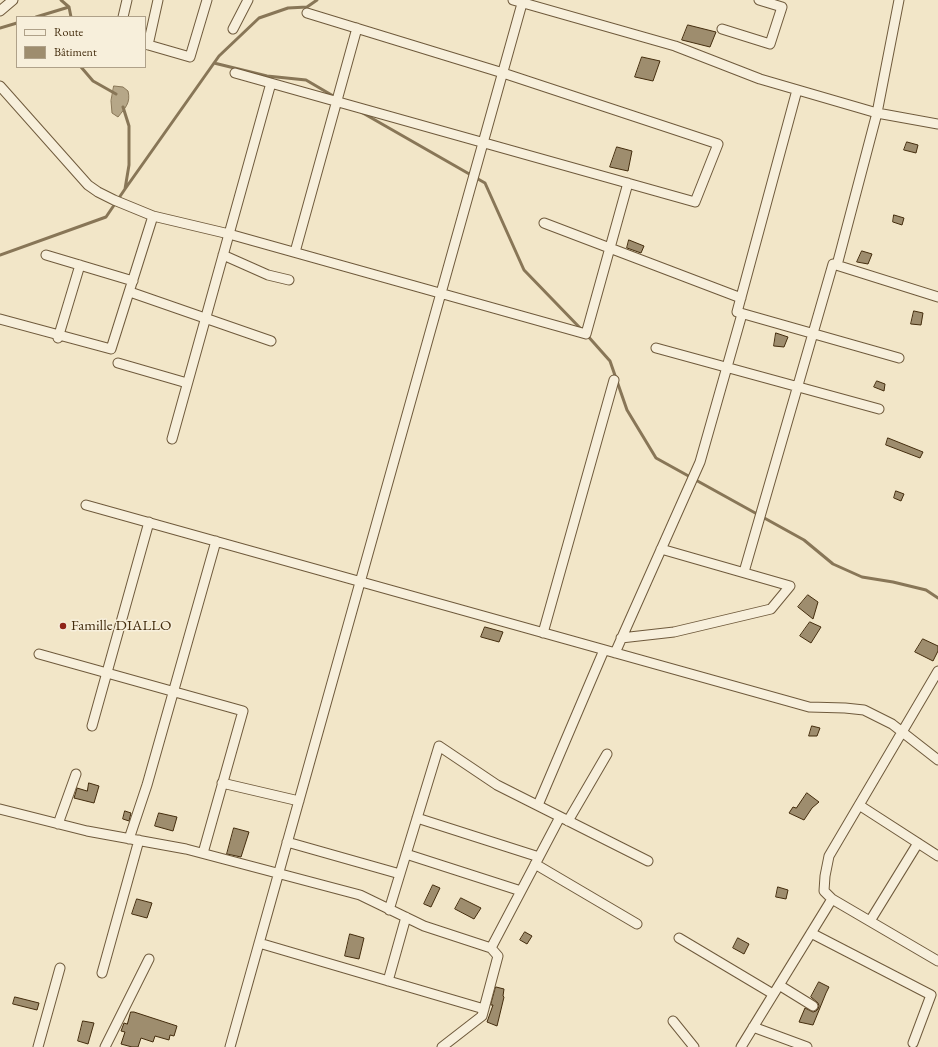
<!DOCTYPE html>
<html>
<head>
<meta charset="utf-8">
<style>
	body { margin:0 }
	#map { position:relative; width:938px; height:1047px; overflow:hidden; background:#f2e6c8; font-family:"EB Garamond",serif }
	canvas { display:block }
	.legend { position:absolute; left:16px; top:16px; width:130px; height:52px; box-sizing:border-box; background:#f7efdb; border:1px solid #afa189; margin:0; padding:5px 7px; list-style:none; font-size:12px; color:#432c0d }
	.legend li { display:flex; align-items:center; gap:8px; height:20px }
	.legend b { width:20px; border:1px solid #afa189 }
</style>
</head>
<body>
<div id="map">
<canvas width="938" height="1047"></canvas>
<ul class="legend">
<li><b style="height:5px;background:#f7efdb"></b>Route</li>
<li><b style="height:11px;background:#9e8d6e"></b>Bâtiment</li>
</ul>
</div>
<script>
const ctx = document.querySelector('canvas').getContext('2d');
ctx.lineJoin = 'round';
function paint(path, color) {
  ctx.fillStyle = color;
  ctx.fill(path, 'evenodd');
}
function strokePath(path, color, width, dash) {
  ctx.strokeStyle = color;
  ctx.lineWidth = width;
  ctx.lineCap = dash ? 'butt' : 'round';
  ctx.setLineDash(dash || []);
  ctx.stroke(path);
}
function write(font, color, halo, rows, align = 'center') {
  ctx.font = font + ' "EB Garamond",serif';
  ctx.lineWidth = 3;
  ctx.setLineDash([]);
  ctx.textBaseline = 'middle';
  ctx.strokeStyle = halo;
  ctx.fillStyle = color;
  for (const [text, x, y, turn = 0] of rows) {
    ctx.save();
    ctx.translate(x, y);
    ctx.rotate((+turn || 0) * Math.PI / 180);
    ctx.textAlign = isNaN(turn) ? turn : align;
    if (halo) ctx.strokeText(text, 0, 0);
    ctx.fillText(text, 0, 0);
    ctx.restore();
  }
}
const water = new Path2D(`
	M114 86 123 87 128 91C131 103 125 108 118 117L112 113 111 101Z`);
paint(water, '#b6a788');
strokePath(water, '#887657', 1);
strokePath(new Path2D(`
	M61 0 69 7 71 17
	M36 17 69 7
	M0 28 17 23
	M214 63 267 76 306 80 335 97
	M81 67 93 81 116 94
	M361 112 485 183 524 270 582 330
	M125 189 219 56 259 18 288 8 307 7 317 0
	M0 255 106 217 125 189 129 165V126L123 107
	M586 334 610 361 627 410 656 458 804 540 833 564 862 577 893 582 926 590 938 598`), '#887657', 3);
const building = new Path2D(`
	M688 25 716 32 710 47 682 40Z
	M642 57 660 61 653 81 635 77Z
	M907 142 918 145 916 153 904 150Z
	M617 147 632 151 628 171 610 167Z
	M894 215 904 218 902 225 893 222Z
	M629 240 644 246 641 253 627 248Z
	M862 251 872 254 868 264 857 262Z
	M914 311 923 313 921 325 911 324Z
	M776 333 788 337 784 347 774 346Z
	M877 381 885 384 884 391 874 387Z
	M888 438 923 452 920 458 886 445Z
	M896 491 904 494 901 501 894 498Z
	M808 595 818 602 813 619 798 607Z
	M810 622 821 627 811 643 800 636Z
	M485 627 503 632 499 642 481 637Z
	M923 639 938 646V651L933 661 915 652Z
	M812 726 820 728 817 736H809Z
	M89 783 99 786 94 803 74 798 77 788 87 791Z
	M807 793 819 802 812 808 804 820 789 813 793 807 796 808Z
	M125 811 131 813 129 821 123 819Z
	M159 813 177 817 173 831 155 826Z
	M234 828 249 832 241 857 227 854Z
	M433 885 440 888 431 907 424 904Z
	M778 887 788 890 786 899 776 897Z
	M461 898 481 908 474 919 455 909Z
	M137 899 152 903 147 918 132 914Z
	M525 932 532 936 527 944 520 940Z
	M350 934 364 938 359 959 345 956Z
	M738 938 749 944 744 954 733 948Z
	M819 982 829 987 826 993 813 1025 799 1022 805 1008 813 1012 816 1011 818 1009 819 1006 818 1003 811 997Z
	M496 987 504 989 503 996 504 997 497 1026 487 1022 493 1005H491Z
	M15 997 39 1003 37 1010 13 1004Z
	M131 1012H134L177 1026 174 1036 170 1035 169 1040 155 1036 153 1042 141 1038 138 1047H132L121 1044 125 1032 121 1031 124 1023 127 1024Z
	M83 1021 94 1023 88 1044 78 1041Z`);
paint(building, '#9e8d6e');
strokePath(building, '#432c0d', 1);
const minor = new Path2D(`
	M513 0 675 46 760 79 877 113 938 124
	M0 11 13 0
	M123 17 127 0
	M233 29 248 0
	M722 29 770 44 782 7 759 0
	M145 44 190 57 207 0
	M148 45 158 0
	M235 73 695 202 718 144 503 73 307 13
	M0 86 88 185 98 192 114 200 153 216 229 234 586 334 628 183
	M797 90 737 312 899 358
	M544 223 741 298
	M295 252 357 28
	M46 255 133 281
	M223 255 268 275 289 280
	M837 265 877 113 899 0
	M130 292 271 341
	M0 319 111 349 153 216
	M58 338 80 265
	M656 348 879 409
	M118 363 187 383
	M172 439 271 83
	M86 505 809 707 845 708 864 710 892 724 938 760
	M744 572 833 264 938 297
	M543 633 614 380
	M621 638 674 632 771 609 790 586 661 549
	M615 653 700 462 742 314
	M39 654 243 711 203 853
	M938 671 829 856 825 876 824 891 832 899 938 961
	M92 726 149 522
	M222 783 299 801
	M538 805 604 650
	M859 805 938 856
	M0 809 87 831 186 849 360 895 424 926 491 948 498 956 482 1016 442 1047
	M417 818 539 857
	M568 821 607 754
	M58 824 76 774
	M129 839 147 785 216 541
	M287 842 400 874
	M406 854 521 891
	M535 864 637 924
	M389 910 439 746 497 785 648 861
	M870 921 918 843
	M811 933 931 995 913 1043
	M679 938 773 994
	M259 943 484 1009
	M491 948 560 817
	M102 973 139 840
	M388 981 406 917
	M779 985 813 1006
	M673 1021 694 1047
	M753 1027 807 1047
	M38 1047 60 968
	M105 1047 149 959
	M230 1047 523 0
	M741 1047 832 899`);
strokePath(minor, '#6f5a3c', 11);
strokePath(minor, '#f7efdb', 9);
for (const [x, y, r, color] of [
	[63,626,4,"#8f2418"]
]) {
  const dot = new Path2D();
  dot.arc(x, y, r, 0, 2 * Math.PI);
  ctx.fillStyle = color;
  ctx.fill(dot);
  strokePath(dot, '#f7efdb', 1.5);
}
write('15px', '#432c0d', '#f7efdb', [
	["Famille DIALLO",71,626]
], 'left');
</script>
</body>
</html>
